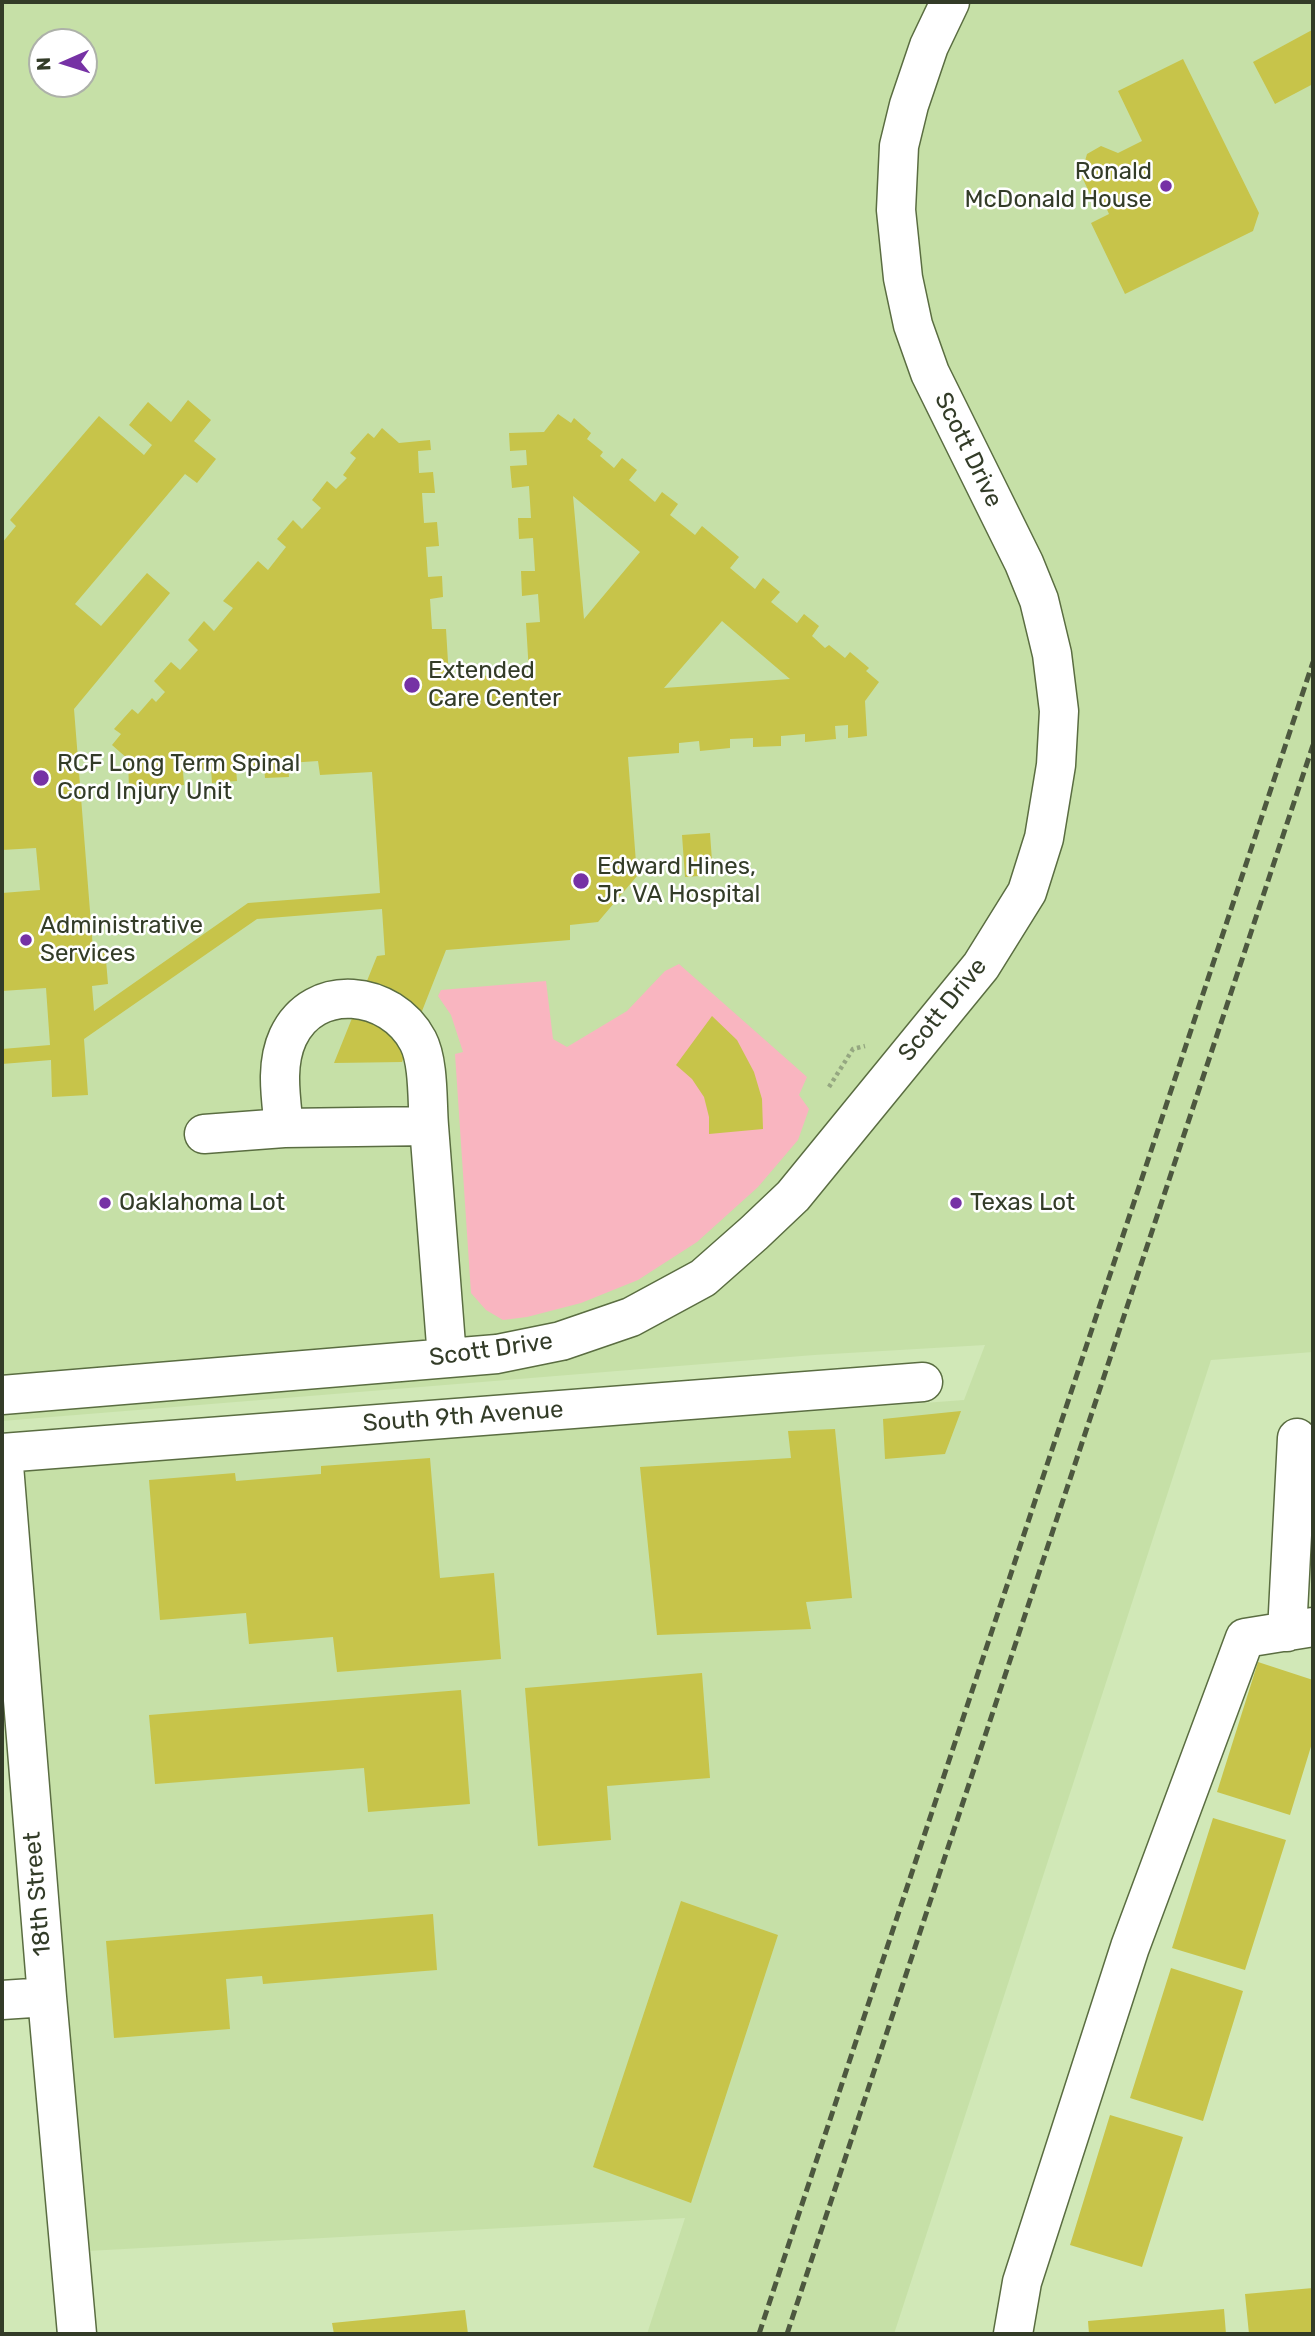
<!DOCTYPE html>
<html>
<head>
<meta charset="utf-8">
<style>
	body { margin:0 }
	#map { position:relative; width:1315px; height:2336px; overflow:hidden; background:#d1e8b7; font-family:Rubik,sans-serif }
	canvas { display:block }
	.frame { position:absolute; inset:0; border:4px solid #333c28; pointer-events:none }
	.north { position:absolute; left:28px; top:28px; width:70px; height:70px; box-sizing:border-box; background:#fff; border:2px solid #adb1a9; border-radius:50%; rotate:267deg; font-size:19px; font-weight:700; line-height:28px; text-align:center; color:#333c28 }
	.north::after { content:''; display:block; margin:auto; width:24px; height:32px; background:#7632a5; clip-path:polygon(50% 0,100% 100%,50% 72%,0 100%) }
</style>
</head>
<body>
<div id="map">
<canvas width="1315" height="2336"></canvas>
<div class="frame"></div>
<div class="north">N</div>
</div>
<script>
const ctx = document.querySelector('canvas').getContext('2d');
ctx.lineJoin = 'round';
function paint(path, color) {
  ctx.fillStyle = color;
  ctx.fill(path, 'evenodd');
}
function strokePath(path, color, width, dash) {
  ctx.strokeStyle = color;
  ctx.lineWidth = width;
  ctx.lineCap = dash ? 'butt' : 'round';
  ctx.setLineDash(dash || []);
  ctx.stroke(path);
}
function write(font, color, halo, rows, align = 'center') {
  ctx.font = font + ' Rubik,sans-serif';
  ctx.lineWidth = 5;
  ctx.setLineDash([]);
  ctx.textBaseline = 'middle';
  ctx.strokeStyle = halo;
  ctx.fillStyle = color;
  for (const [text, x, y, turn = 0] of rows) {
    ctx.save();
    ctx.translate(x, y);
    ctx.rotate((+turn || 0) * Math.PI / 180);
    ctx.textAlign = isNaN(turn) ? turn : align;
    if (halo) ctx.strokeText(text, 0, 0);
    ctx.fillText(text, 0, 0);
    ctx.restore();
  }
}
paint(new Path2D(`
	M2 2H1313V1352L1211 1360 894 2334H647L685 2218 88 2251 25 1470 964 1400 985 1345 814 1355 2 1421ZM42 42H84V84H42Z`), '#c6e0a7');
paint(new Path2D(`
	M679 964 807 1077 799 1095 809 1109 798 1140 758 1187 697 1242 638 1280 581 1303 527 1317 503 1320 486 1310 471 1293 455 1054 463 1052 451 1015 438 996 441 990 546 981 553 1039 567 1047 627 1011 665 971Z`), '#f9b5c0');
paint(new Path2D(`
	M1312 30 1313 84 1275 104 1253 62Z
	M1183 59 1259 213 1253 231 1125 294 1091 223 1109 214 1105 205 1092 198 1081 175 1087 154 1101 146 1118 153 1142 141 1118 91Z
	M188 400 211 420 194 441 216 459 197 483 185 474 75 604 101 626 147 573 170 593 74 709 93 949 105 948 108 984 92 986 94 1011 248 903 380 893 372 772 320 775 318 761 288 763 289 777 265 778 264 765 236 767 237 781 212 783 211 769 183 771 184 785 129 789 128 759 112 745 121 734 114 729 132 709 138 714 152 698 156 702 165 692 154 681 171 662 180 670 198 650 188 640 204 621 214 631 233 608 223 601 258 561 268 570 286 547 277 539 293 520 302 529 321 508 312 500 327 481 336 489 347 478 343 475 356 458 350 453 368 433 374 438 382 428 399 443 430 440 431 450 418 451 419 473 433 472 435 493H422L424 523 437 522 439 546 426 547 428 577 442 576 443 597 430 599 432 629H446L449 678 529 673 526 623 540 622 538 594 522 596 521 571H535L533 538 519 539 518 518H531L529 486 512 488 510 466 527 465 526 450 510 451 509 433 544 432 558 414 571 423 574 418 591 433 587 439 603 452 600 456 614 468 622 458 637 470 629 480 655 502 662 492 678 504 670 515 695 535 702 526 739 557 730 568 755 589 763 578 780 592 771 602 797 623 804 614 819 626 812 636 825 648 829 645 845 658 850 652 869 668 866 671 879 682 865 701 867 736 848 738V725L835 726 836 739 805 742V734L781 736V746L753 747V738L730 739V748L700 751 699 741 679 743V753L628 757 637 876 598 922 570 925V940L446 950 402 1062 334 1063 377 956 385 955 382 909 257 919 84 1039 88 1095 52 1097 51 1060 2 1064V1049L50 1045 46 988 2 991V893L40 890 36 848 2 850V543L16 526 10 520 99 416 144 455 152 445 129 425 148 402 171 422ZM573 496 640 552 584 619ZM722 621 790 679 664 688Z
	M710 833 713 875 685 877 682 835Z
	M712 1016 737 1040 754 1072 762 1099 763 1129 709 1134V1117L704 1097 692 1079 676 1065Z
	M961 1411 945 1454 885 1459 883 1419Z
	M835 1429 852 1598 806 1602 811 1629 657 1635 640 1467 791 1458 788 1431Z
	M430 1458 440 1578 494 1573 501 1659 337 1672 333 1637 249 1644 246 1613 160 1620 149 1480 235 1473 236 1481 321 1474V1466Z
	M1258 1662 1313 1680V1740L1290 1815 1217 1792Z
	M702 1673 710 1778 607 1786 611 1840 538 1846 525 1688Z
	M461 1690 470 1804 368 1812 364 1768 155 1784 149 1715Z
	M1213 1818 1286 1840 1245 1970 1172 1948Z
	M681 1901 778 1935 691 2203 593 2167Z
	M433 1914 437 1970 263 1984 262 1976 226 1979 230 2029 114 2038 106 1941Z
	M1171 1968 1243 1991 1203 2121 1130 2098Z
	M1110 2115 1183 2137 1142 2267 1070 2245Z
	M1313 2288V2334H1249L1245 2294Z
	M1224 2309 1226 2334H1089L1088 2321Z
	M465 2310 468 2334H334L332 2323Z`), '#c7c44a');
const minor = new Path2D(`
	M284 1128C281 1098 275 1065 288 1037 314 981 391 990 418 1041 429 1062 427 1102 429 1126
	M204 1134 284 1128 429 1126 447 1358
	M2 1395 497 1354 561 1341 631 1317 703 1278 754 1233 793 1196 981 966 1027 892 1044 838 1056 765 1059 711 1052 654 1039 600 1024 563 930 373 913 325 903 278 896 210 899 146 909 105 929 46 950 2
	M2 1453 923 1382
	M3 1453 47 1997 77 2334
	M1287 1632 1297 1438
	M2 2000 47 1997
	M1013 2334 1022 2282 1130 1947 1245 1638 1313 1627`);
strokePath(minor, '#5a6d41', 41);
strokePath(new Path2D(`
	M829 1087 853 1049 865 1046`), '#95a781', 4.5, [3.5, 3.5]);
strokePath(minor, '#fff', 38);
strokePath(new Path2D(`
	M759 2334 1313 662
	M787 2334 1313 745`), '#4d583f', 5, [10, 5]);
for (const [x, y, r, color] of [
	[1166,186,7,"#7632a5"],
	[412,685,9,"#7632a5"],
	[41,778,9,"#7632a5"],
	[581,881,9,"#7632a5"],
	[26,940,7,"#7632a5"],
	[105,1203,7,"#7632a5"],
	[956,1203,7,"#7632a5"]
]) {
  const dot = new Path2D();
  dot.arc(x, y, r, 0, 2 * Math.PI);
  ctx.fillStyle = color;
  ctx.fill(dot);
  strokePath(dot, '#fff', 2.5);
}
write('24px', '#333c28', '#fff', [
	["Ronald",1152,172,"right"],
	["McDonald House",1152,200,"right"],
	["Extended",428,671],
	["Care Center",428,699],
	["RCF Long Term Spinal",57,764],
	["Cord Injury Unit",57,792],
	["Edward Hines,",597,867],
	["Jr. VA Hospital",597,895],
	["Administrative",40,926],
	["Services",40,954],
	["Oaklahoma Lot",119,1203],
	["Texas Lot",970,1203]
], 'left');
write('24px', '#333c28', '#fff', [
	["Scott Drive",968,450,64],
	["Scott Drive",943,1010,-51],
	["Scott Drive",491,1350,-8],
	["South 9th Avenue",463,1417,-4],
	["18th Street",38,1894,-95]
]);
</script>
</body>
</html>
